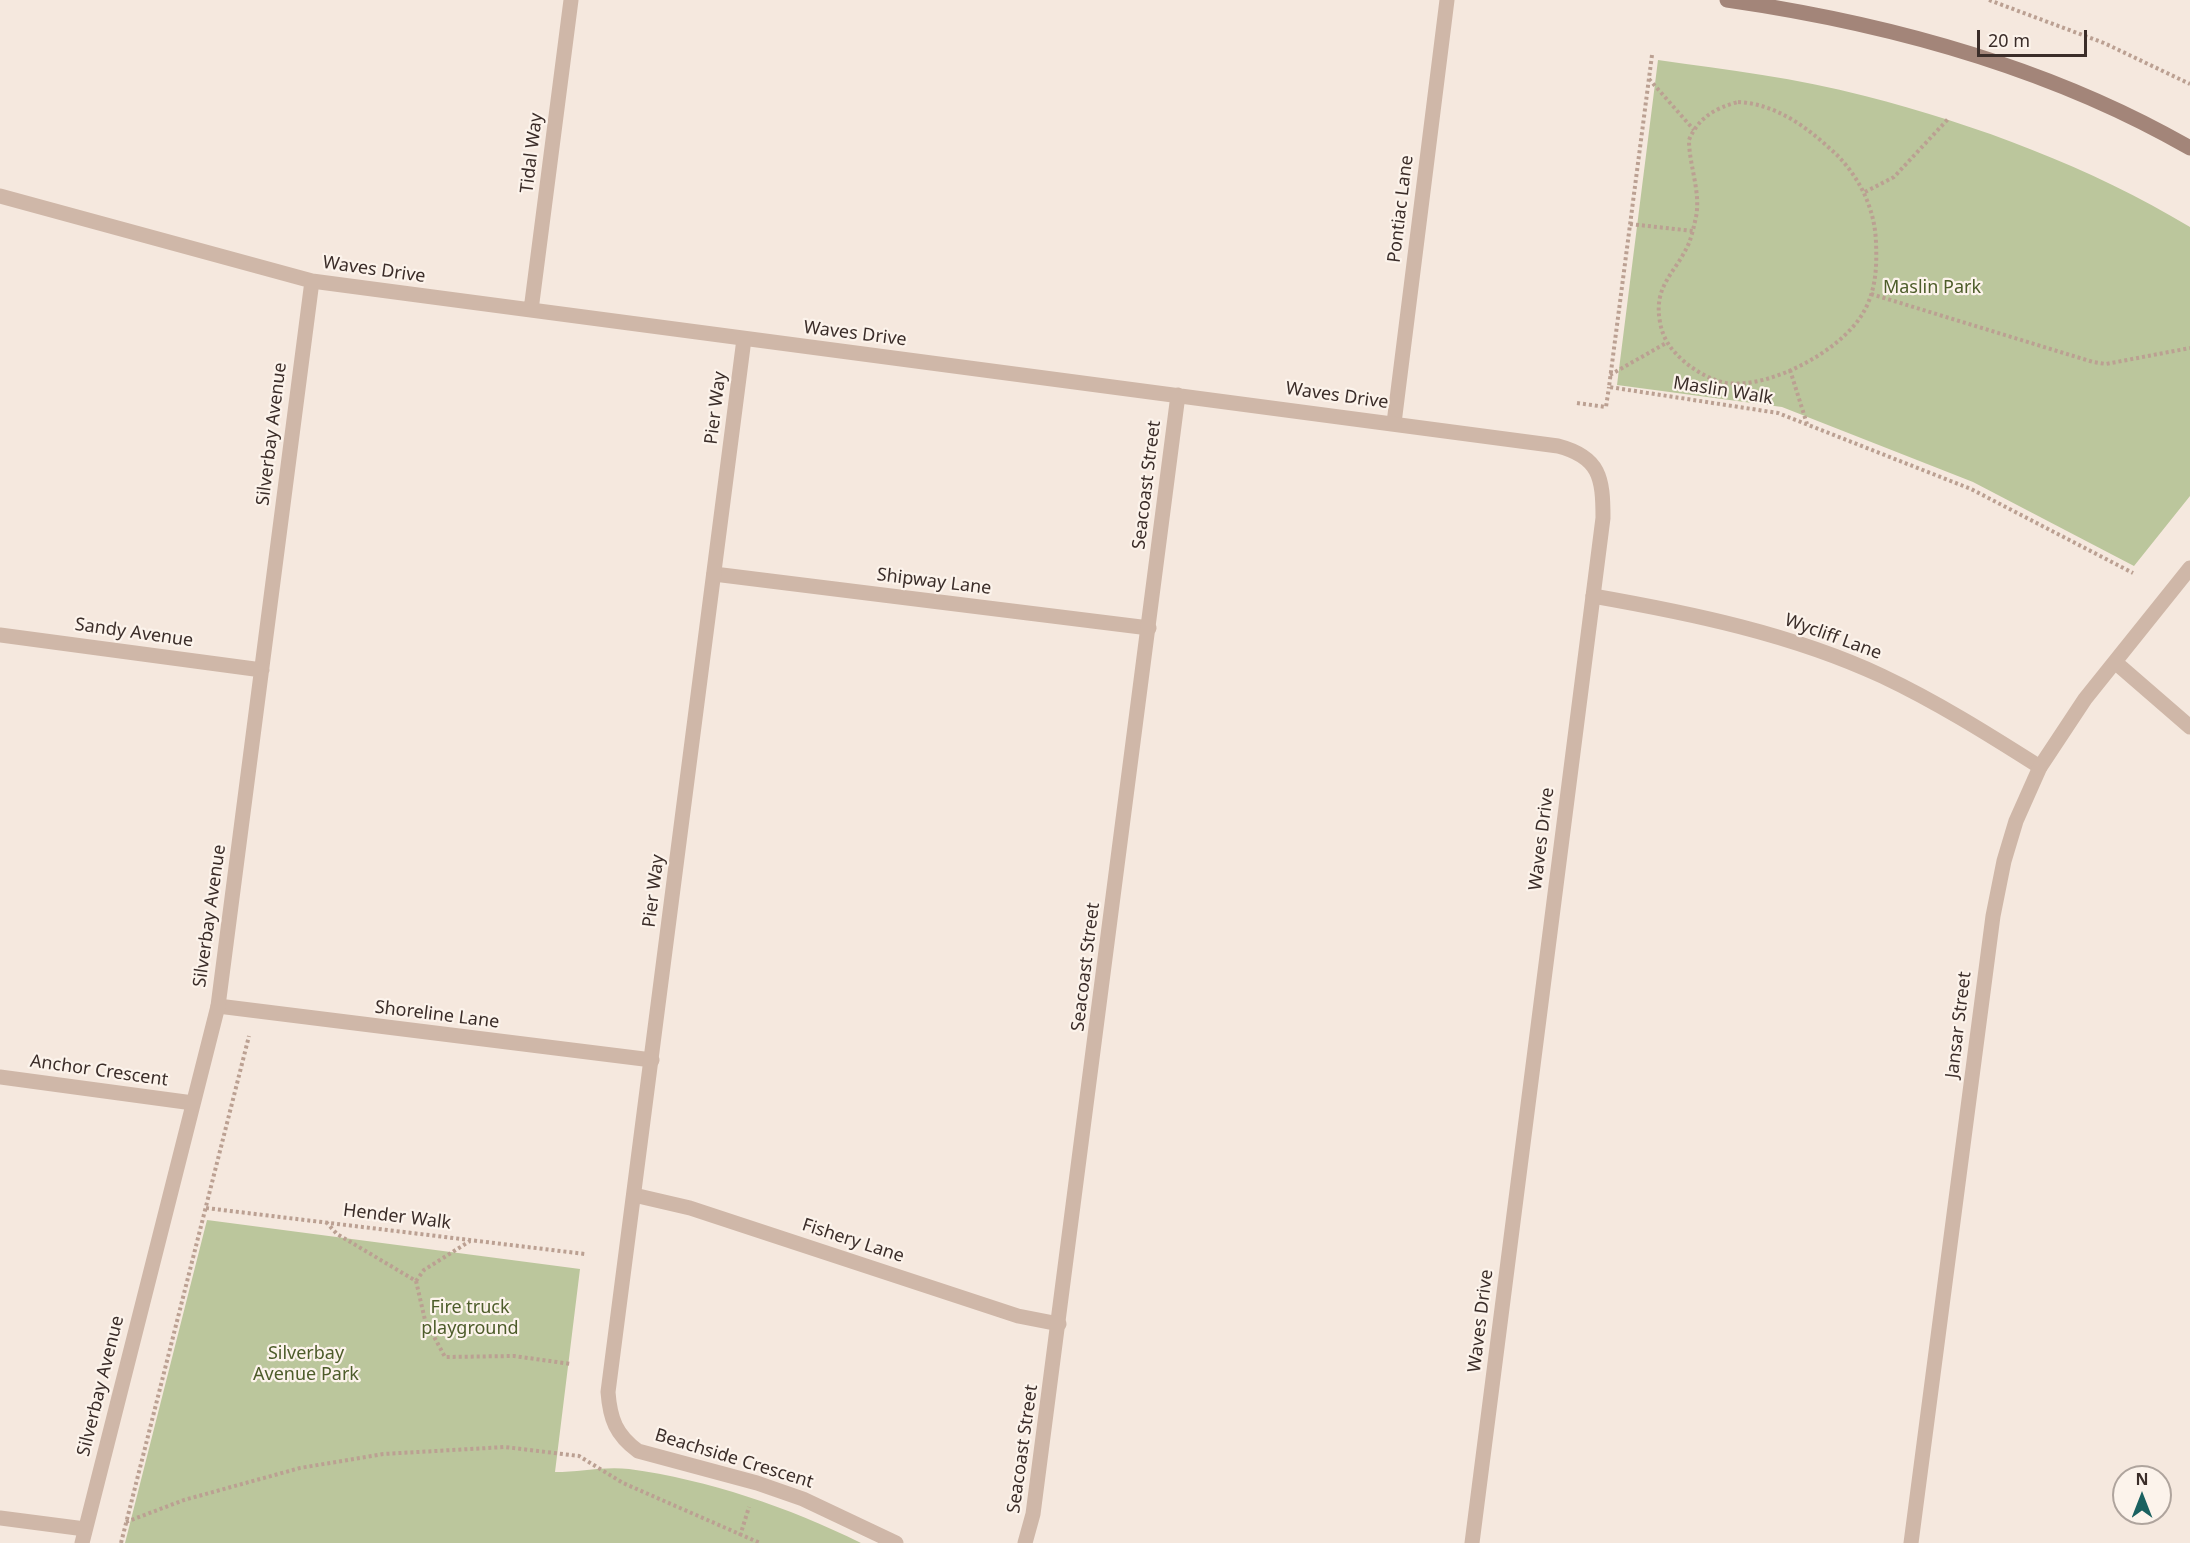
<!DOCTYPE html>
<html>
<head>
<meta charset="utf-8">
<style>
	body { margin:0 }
	#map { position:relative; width:2190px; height:1543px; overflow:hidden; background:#f5e8de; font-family:"Noto Sans",sans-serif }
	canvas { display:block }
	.north { position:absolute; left:2112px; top:1465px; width:60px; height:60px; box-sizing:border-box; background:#fcf3eb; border:2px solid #afa49d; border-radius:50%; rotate:0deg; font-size:16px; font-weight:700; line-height:24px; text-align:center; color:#3b2d29 }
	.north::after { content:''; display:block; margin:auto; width:21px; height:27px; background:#1a6160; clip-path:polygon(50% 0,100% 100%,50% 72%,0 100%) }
	.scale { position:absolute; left:1977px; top:30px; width:110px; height:27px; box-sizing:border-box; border:3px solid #3b2d29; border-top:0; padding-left:8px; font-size:18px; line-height:21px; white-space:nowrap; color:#3b2d29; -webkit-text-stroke:4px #fcf3eb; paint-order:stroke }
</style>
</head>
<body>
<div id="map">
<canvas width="2190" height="1543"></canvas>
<div class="north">N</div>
<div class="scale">20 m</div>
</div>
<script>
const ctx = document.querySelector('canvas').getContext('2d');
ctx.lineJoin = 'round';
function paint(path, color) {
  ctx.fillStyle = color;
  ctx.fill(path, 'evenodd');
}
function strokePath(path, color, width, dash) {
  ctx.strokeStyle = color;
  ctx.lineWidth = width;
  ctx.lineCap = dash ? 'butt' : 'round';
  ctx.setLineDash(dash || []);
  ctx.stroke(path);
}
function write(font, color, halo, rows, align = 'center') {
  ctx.font = font + ' "Noto Sans",sans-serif';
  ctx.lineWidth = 4.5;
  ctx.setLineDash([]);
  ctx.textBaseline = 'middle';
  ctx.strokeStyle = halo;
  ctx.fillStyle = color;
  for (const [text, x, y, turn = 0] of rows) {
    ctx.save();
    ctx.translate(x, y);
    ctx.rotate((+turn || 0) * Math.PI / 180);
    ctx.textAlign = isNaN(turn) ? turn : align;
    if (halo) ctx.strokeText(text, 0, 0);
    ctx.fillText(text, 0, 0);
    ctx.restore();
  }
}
paint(new Path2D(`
	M1658 60C1728 70 1797 78 1865 96 1978 125 2090 167 2190 227V496L2134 566 1973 482 1782 407 1617 385Z
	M207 1220 580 1269 555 1472C579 1472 605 1466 629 1469 709 1480 788 1507 861 1543H125Z`), '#bbc69c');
strokePath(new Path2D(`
	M1989 0 2104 43 2190 84
	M1652 55 1609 387 1778 413 1971 489 2133 573
	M1649 79 1694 130
	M1738 102C1777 104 1808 128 1836 154 1860 178 1875 209 1876 243 1877 267 1876 291 1863 313 1841 351 1770 389 1726 383 1711 380 1697 372 1686 363 1672 351 1663 340 1660 322 1653 285 1676 273 1689 243 1692 235 1694 226 1696 217 1701 192 1689 165 1689 140 1698 118 1715 108 1738 102Z
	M1865 192 1894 177 1949 118
	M1630 224 1693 231
	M1871 294 2093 362 2106 364 2190 348
	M1790 370 1807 424
	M1610 375 1666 343
	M1577 403 1606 407 1609 387
	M206 1208 585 1254
	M326 1222 337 1234 416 1281 425 1320 445 1357 514 1356 571 1364
	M416 1281 424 1270 470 1241
	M126 1522 184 1500 300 1468 383 1454 505 1447 579 1456 623 1483 760 1543
	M740 1536 749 1507
	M121 1543 249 1036`), '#bba092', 4, [3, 3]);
strokePath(new Path2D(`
	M1394 423 1447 0
	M714 574 1149 628
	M1593 596C1690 613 1792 634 1882 676 1937 702 1988 734 2040 767
	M218 1006 652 1060
	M634 1195 690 1208 1018 1316 1059 1324`), '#cfb7a8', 15);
strokePath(new Path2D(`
	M0 196 312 281 1558 446C1600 457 1603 478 1603 518L1472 1543
	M531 310 571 0
	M744 339 608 1392C610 1419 616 1435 638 1451L757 1483 803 1499 896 1543
	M0 635 262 670
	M2115 662 2190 727
	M0 1077 193 1103
	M0 1518 85 1529
	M82 1543 218 1006 312 281
	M1025 1543 1033 1514 1178 395
	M1911 1543 1993 916 2004 861 2016 821 2040 767 2085 699 2190 568`), '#cfb7a8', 15);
strokePath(new Path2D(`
	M1727 0C1887 23 2049 67 2190 148`), '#a38579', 15);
write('18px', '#3b2d29', '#fcf3eb', [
	["Tidal Way",532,153,-83],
	["Pontiac Lane",1401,209,-83],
	["Waves Drive",374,270,8],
	["Waves Drive",855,334,7],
	["Maslin Walk",1723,391,9],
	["Waves Drive",1337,396,8],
	["Pier Way",716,408,-83],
	["Silverbay Avenue",272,434,-83],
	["Seacoast Street",1147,485,-83],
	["Shipway Lane",934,582,7],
	["Sandy Avenue",134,633,8],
	["Wycliff Lane",1833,637,20],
	["Waves Drive",1542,839,-83],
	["Pier Way",654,891,-83],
	["Silverbay Avenue",210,916,-82],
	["Seacoast Street",1086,967,-83],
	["Shoreline Lane",437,1015,7],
	["Jansar Street",1959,1025,-83],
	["Anchor Crescent",99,1071,8],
	["Hender Walk",397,1217,7],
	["Fishery Lane",853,1241,18],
	["Waves Drive",1481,1321,-83],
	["Silverbay Avenue",101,1386,-76],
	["Seacoast Street",1023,1449,-82],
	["Beachside Crescent",734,1459,17]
]);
write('18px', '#4d5c2a', '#fcf3eb', [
	["Maslin Park",1932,288],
	["Fire truck",470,1308],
	["playground",470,1329],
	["Silverbay",306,1354],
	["Avenue Park",306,1375]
]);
</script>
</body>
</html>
